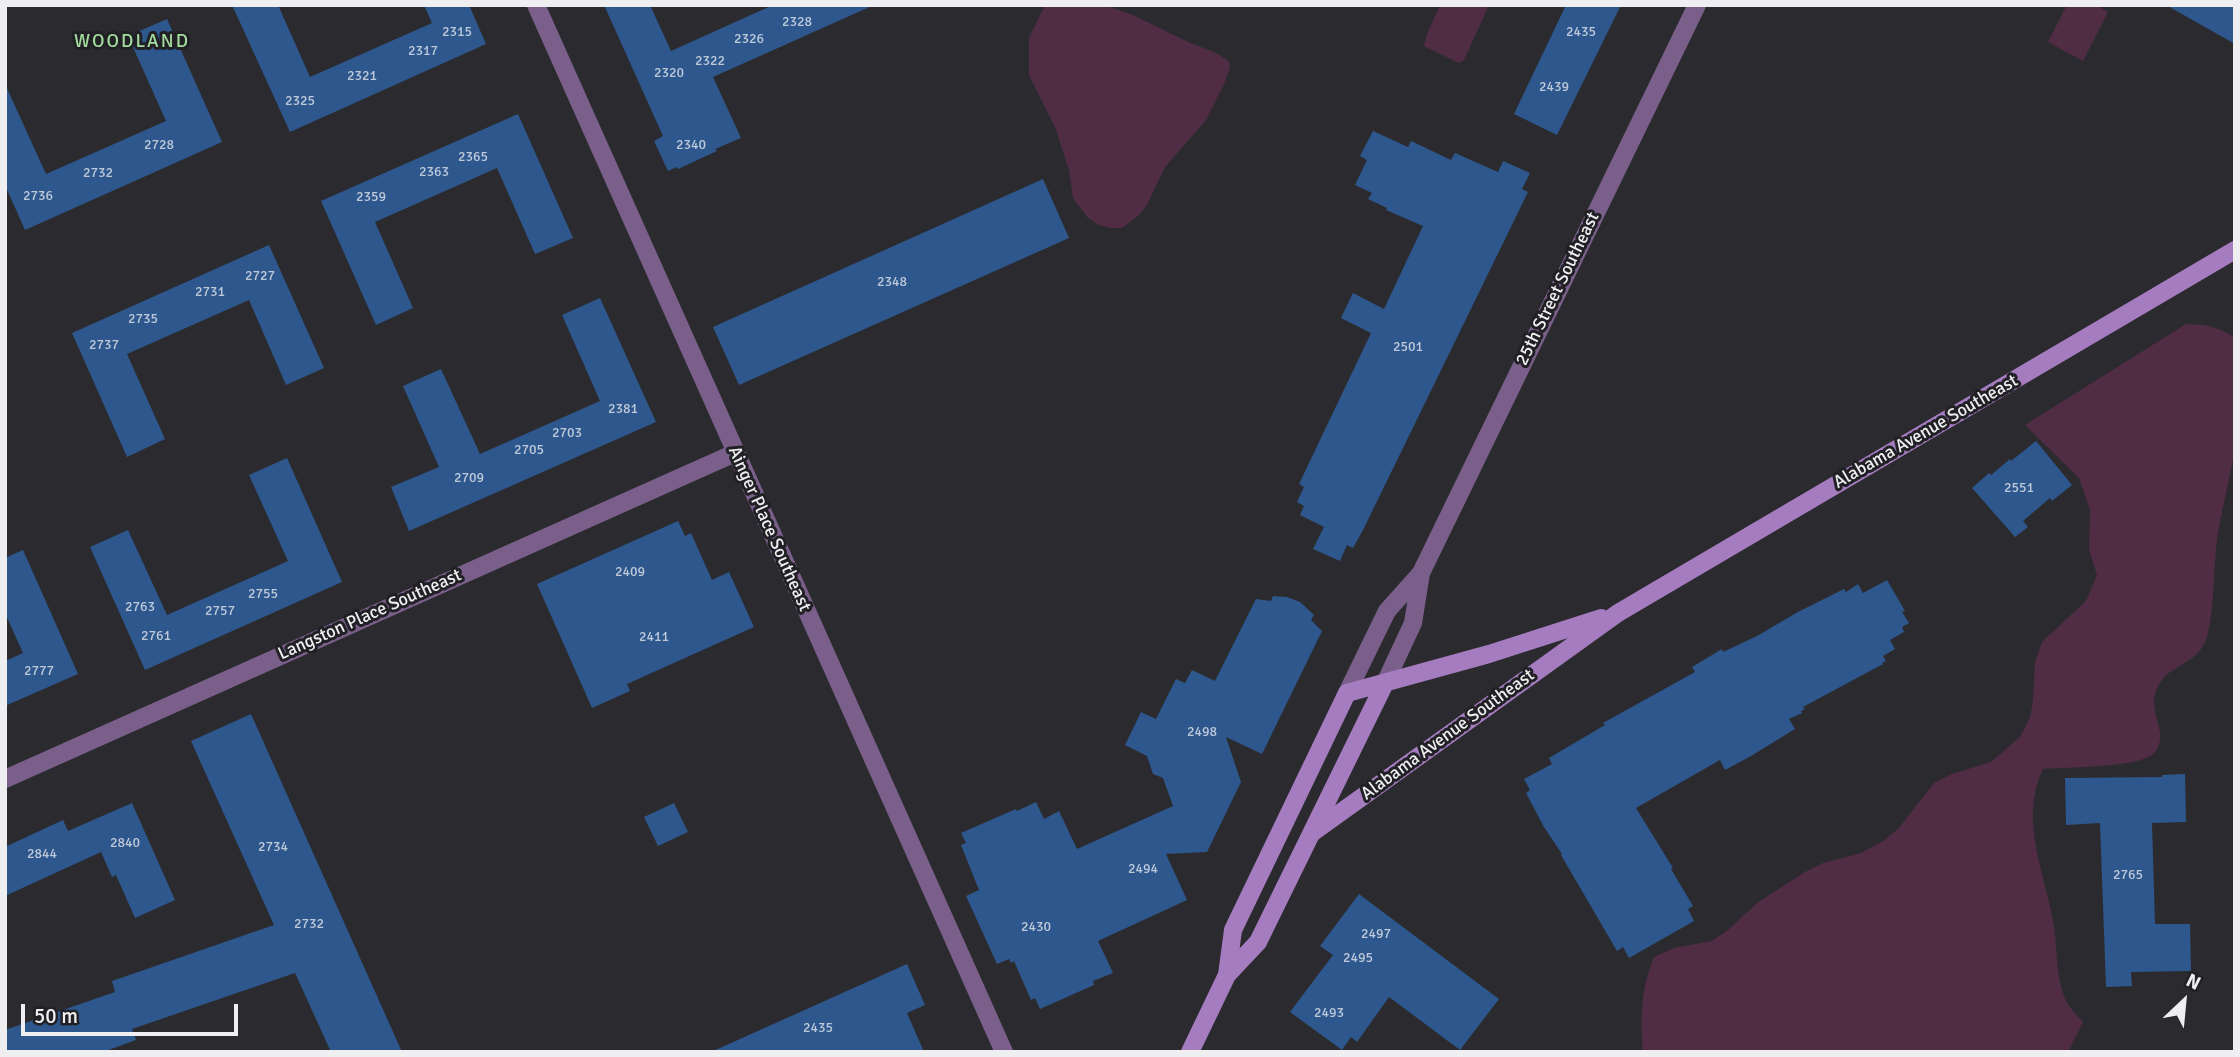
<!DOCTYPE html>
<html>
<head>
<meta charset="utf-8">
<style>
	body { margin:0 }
	#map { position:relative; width:2240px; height:1057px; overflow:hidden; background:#2b2b2f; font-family:Signika,sans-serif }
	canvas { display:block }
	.frame { position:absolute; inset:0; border:7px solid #efeff2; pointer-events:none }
	.north { position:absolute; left:2149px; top:966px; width:70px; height:70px; -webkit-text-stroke:5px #212125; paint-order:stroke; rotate:26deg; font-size:19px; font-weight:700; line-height:28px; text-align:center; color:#efeff2 }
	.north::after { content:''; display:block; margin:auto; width:24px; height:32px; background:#efeff2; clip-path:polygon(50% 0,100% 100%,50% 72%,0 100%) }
	.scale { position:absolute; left:21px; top:1004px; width:217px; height:32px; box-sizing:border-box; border:4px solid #efeff2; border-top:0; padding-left:9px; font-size:21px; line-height:24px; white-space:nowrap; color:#efeff2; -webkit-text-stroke:5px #212125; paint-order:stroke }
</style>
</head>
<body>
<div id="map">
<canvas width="2240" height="1057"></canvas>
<div class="frame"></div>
<div class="north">N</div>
<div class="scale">50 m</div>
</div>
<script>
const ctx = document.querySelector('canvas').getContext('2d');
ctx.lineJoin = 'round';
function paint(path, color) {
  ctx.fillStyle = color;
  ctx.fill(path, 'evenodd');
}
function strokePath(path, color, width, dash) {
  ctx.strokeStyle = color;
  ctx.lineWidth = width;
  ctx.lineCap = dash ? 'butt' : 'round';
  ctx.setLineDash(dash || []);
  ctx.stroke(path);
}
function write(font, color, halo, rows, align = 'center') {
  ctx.font = font + ' Signika,sans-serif';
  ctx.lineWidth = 6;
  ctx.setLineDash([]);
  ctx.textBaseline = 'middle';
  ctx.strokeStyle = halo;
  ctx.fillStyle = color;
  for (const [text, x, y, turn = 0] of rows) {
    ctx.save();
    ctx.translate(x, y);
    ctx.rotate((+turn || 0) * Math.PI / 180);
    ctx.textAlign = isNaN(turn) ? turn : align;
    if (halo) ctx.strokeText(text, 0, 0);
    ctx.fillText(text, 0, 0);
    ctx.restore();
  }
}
paint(new Path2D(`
	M1045 5H1104L1133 15 1188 42 1214 52 1229 61 1230 67 1225 82 1206 120 1165 167 1147 205 1138 216 1122 228H1111L1099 225 1088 218 1073 198 1069 170 1055 127 1029 75V38Z
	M1440 5H1489L1464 60 1459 63 1424 46 1427 34Z
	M2067 5H2096L2108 12 2083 61 2048 42Z
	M2186 324C2205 324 2219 327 2235 338 2235 371 2237 405 2235 439 2233 470 2223 502 2218 533 2213 565 2215 601 2208 633 2200 669 2164 661 2155 694 2149 714 2171 737 2153 754 2137 768 2067 767 2043 769 2018 820 2046 875 2054 927 2058 953 2055 983 2069 1006 2073 1012 2079 1017 2083 1022L2068 1052H1643C1640 1018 1641 988 1654 957L1674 948 1712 941 1728 930 1757 903 1805 872 1823 863 1861 853 1883 841 1898 829 1934 783 1952 774 1991 762 2020 737 2030 718 2033 700 2035 662 2042 642 2086 601 2097 575 2089 549 2090 510 2079 478 2025 425Z`), '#512d45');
paint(new Path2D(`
	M232 5H278L310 77 432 23 424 5H469L486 44 290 132Z
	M604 5H650L671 51 773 5H874L713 77 741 138 715 149 717 151 678 169 677 167 668 171 654 141 663 136Z
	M1566 5H1621L1557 135 1514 114Z
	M2166 5H2235V44Z
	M167 19 222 142 25 230 5 185V84L46 174 166 121 128 36Z
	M518 114 573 238 535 254 497 168 375 222 413 308 376 325 321 201Z
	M1373 131 1408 147 1411 141 1451 160 1455 153 1498 172 1503 161 1530 173 1522 189 1528 192 1363 530 1353 548 1347 545 1340 561 1313 549 1324 527 1300 515 1304 506 1297 502 1304 487 1299 484 1371 333 1341 318 1353 293 1384 309 1423 226 1386 210 1387 208 1368 199 1372 193 1355 185 1367 160 1360 156Z
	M1043 179 1069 238 739 385 713 327Z
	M269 245 324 368 286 385 249 300 127 354 165 439 127 457 72 333Z
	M600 298 656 422 409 531 391 487 439 467 403 386 441 369 480 454 600 401 562 315Z
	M2036 441 2072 485 2052 501 2050 498 2023 521 2028 527 2015 537 1972 488 1989 473 1991 475 2010 459 2011 461Z
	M287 458 342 582 145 670 90 547 128 530 167 615 288 561 249 475Z
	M678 521 685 536 691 533 712 580 729 572 754 627 627 684 630 691 592 708 537 584Z
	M23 550 78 674 5 706V661L23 653 5 613V558Z
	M1887 580 1905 611 1902 612 1909 623 1902 627 1904 632 1890 640 1895 649 1883 656 1886 661 1882 663 1883 664 1803 707 1805 709 1801 711 1802 713 1789 719 1795 729 1751 756 1725 770 1720 760 1636 808 1673 868 1671 869 1693 906 1688 909 1694 921 1629 958 1623 947 1617 951 1561 855 1562 854 1544 827 1526 793 1530 790 1524 779 1552 764 1549 758 1605 725 1603 723 1695 672 1692 667 1722 649 1723 652 1757 636 1798 612 1844 589 1846 592 1858 584 1863 593Z
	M1273 596 1287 597 1300 602 1314 615 1311 620 1322 631 1262 754 1226 737 1241 782 1207 852 1166 854 1187 900 1098 941 1113 973 1093 981 1094 985 1040 1009 1035 998 1031 1000 1014 961 1011 963 1009 959 997 964 966 896 979 890 961 845 966 843 961 833 1016 809 1017 811 1036 802 1044 819 1059 811 1077 849 1173 806 1163 778 1153 774 1147 756 1125 745 1141 712 1156 719 1176 679 1185 683 1192 670 1215 681 1256 599 1271 601Z
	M251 714 402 1052H331L295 973 132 1029 136 1040 103 1052H5V1030L115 992 112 981 274 925 191 741Z
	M2185 774 2186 822 2152 823 2155 924H2190L2191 971 2131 972 2132 986 2106 987 2100 823 2066 825 2065 778 2162 777V775Z
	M132 803 175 900 135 918 116 875 112 877 101 852 5 896V847L63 820 68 831Z
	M674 803 688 832 658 846 644 817Z
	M1359 894 1499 999 1460 1050 1389 997 1357 1042 1351 1037 1342 1050 1290 1012 1333 955 1320 946Z
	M907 964 925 1005 907 1013 924 1052H711Z`), '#2d578d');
strokePath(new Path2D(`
	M536 5 1004 1052
	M5 779 735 453`), '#7a5f8a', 18);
strokePath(new Path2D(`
	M1385 683 1413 623 1421 573
	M1347 693 1387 611 1421 573 1697 5`), '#7a5f8a', 18);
strokePath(new Path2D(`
	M1312 833 1618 613 2235 250
	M1227 975 1233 930 1347 693 1489 654 1601 618
	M1190 1052 1227 975 1258 942 1385 683`), '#a67cc0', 18);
write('14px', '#bec9d9', null, [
	["2328",797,22],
	["2315",457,32],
	["2435",1581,32],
	["2326",749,39],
	["2317",423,51],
	["2322",710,61],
	["2320",669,73],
	["2321",362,76],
	["2439",1554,87],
	["2325",300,101],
	["2728",159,145],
	["2340",691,145],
	["2365",473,157],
	["2363",434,172],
	["2732",98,173],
	["2736",38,196],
	["2359",371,197],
	["2727",260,276],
	["2348",892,282],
	["2731",210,292],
	["2735",143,319],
	["2737",104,345],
	["2501",1408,347],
	["2381",623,409],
	["2703",567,433],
	["2705",529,450],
	["2709",469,478],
	["2551",2019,488],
	["2409",630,572],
	["2755",263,594],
	["2763",140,607],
	["2757",220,611],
	["2761",156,636],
	["2411",654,637],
	["2777",39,671],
	["2498",1202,732],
	["2840",125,843],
	["2734",273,847],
	["2844",42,854],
	["2494",1143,869],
	["2765",2128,875],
	["2732",309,924],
	["2430",1036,927],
	["2497",1376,934],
	["2495",1358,958],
	["2493",1329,1013],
	["2435",818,1028]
]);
write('18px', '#efeff2', '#212125', [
	["25th Street Southeast",1558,289,-64],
	["Alabama Avenue Southeast",1926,432,-30],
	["Ainger Place Southeast",769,529,66],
	["Langston Place Southeast",370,615,-24],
	["Alabama Avenue Southeast",1448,735,-36]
]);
ctx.letterSpacing = '2px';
write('19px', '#a3da9e', '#212125', [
	["WOODLAND",132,42]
]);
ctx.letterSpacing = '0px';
</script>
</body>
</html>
